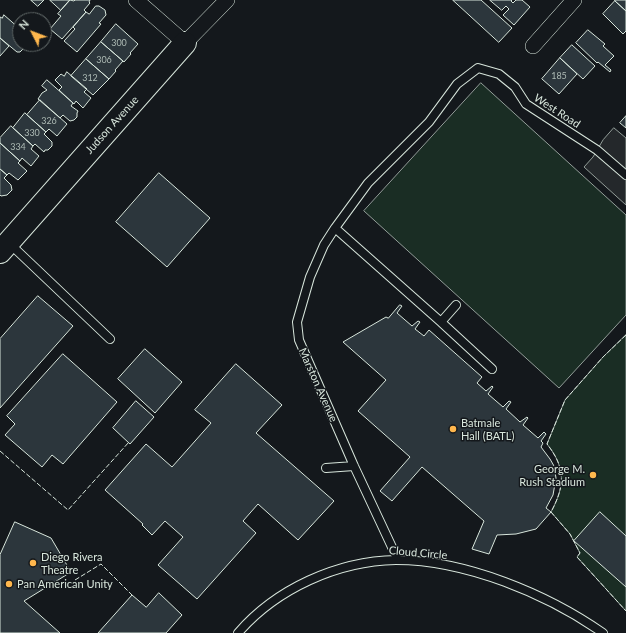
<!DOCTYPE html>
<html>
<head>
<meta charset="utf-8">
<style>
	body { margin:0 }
	#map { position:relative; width:626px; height:633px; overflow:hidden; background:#14181c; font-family:Lato,sans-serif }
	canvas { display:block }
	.north { position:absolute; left:12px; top:12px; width:40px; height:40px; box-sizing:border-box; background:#14181c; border:1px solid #626a69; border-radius:50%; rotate:312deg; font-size:11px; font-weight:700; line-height:16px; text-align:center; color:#d8e6dc }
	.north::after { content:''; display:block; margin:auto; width:14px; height:18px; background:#ffb74d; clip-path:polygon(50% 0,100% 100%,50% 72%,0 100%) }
</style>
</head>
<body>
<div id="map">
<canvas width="626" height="633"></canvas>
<div class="north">N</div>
</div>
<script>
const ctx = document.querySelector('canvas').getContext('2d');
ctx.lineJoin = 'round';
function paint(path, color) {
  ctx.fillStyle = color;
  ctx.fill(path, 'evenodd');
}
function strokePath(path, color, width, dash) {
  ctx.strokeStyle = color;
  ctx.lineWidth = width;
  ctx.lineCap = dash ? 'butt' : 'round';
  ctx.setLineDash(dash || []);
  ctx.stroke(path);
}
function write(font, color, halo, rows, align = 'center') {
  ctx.font = font + ' Lato,sans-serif';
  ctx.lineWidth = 3;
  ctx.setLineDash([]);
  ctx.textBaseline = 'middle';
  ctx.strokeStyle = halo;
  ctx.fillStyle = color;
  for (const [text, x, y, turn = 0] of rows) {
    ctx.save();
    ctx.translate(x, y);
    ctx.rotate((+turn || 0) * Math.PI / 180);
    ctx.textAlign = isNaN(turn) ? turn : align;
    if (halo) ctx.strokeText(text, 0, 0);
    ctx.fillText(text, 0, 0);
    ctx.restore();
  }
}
const green = new Path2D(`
	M481 83 626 215V315L559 388 364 211Z
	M626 335V611L577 557 580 553 570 534 551 512C565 486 566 468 547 444L565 400 603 357Z`);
paint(green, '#1a2d24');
strokePath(green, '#939e99', 1);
const parking = new Path2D(`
	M614 128 626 138V205L584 167 593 157 603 140Z`);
paint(parking, '#24282b');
strokePath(parking, '#939e99', 1);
const building = new Path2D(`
	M31 0H44L38 6Z
	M50 0H70L61 10Z
	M70 0 74 1 75 0H90L89 2 90 3 84 10 86 12 62 39 50 29 61 16 58 14Z
	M453 0H481L512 28 499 42Z
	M490 0H512L511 1 513 3 516 0H522L530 7 514 25 503 15 509 9 506 6 502 10Z
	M615 0H626V11L615 1Z
	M615 1 626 11V31L623 34 603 14Z
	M96 6H99L105 10 106 15 99 23 101 24 77 52 64 41 75 29 73 27 86 12 89 14Z
	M4 15 20 29V44H27H23L21 46 23 49 20 52H17L0 38V17L2 18Z
	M116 24 138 44 130 53 131 54 124 62 101 42Z
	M588 30 605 44 603 46 614 56 605 65 611 70 610 72 598 62 597 63 576 43Z
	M0 38 9 46 0 56Z
	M101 42 123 61 115 70 116 71 109 79 86 59Z
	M572 45 595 66 583 79 560 58Z
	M560 58 577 74 559 94 542 79Z
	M86 59 109 79 93 95 71 76Z
	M67 72 87 89 84 92 91 98 83 108 76 101 74 104 59 90 62 87 55 80 61 74 64 76Z
	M47 80 73 103 71 106 78 111 77 113V117L74 120 70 121 63 115 60 118 38 99 42 93 47 90 42 86Z
	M40 100 67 124 57 136 49 129 46 132 27 115Z
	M25 113 46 132 44 134 52 142V146L48 150H45L44 152 35 144 33 146 13 128Z
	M626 116V128L620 123Z
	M11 126 33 146 31 149 39 156 31 166 22 158 20 161 0 143V138Z
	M0 143 20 161 18 163 27 171 18 180 9 173 7 175 0 169Z
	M0 169 7 175 4 178 11 185 12 190 7 195 1 196 0 195Z
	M159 173 210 218 167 267 116 222Z
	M38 296 73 326 0 408V339Z
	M400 305 402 306 397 313 412 326 418 321 420 322 415 329 424 336 429 330 482 377 477 383 486 391 492 386 493 387 488 394 503 407 509 401 511 402 506 409 520 422 527 417 528 418 523 425 538 438 544 432 546 434 541 441 543 443 541 447 550 459 554 466 556 478 553 495 546 508 551 512 536 529 516 534 497 535 489 554 472 549 484 521 422 467 392 501 380 491 410 457 358 411 386 380 343 342 386 317 388 318Z
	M145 349 182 382 155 413 118 379Z
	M63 354 117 402 63 464 52 455 42 467 5 435 15 424 7 416Z
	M236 364 282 405 256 433 334 501 298 540 258 504 243 521 256 533 197 599 158 565 183 537 165 521 152 535 142 525 143 524 105 490 146 444 172 467 211 423 195 410Z
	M136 401 154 417 130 444 113 428Z
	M600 512 626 536V587L574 541Z
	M15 522 51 538 71 572 24 601 60 633H0V555Z
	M159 593 182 615 166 633H98L132 595 146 607Z`);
paint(building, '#2c363c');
strokePath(building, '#d8e6dc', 1);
const lane = new Path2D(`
	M335 228 441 322 456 305
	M9 243 110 339
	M441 322 492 369
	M326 468 354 466
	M398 560 354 466 299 340 297 322 310 277 324 245 335 228 368 183 429 122 457 84 478 68 499 74 515 87 526 104 597 150 626 175
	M238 633C276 589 337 561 396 560 466 560 547 594 603 633`);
const street = new Path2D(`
	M136 0 185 43 227 0
	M533 46 574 0`);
const secondary = new Path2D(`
	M0 252 185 43`);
strokePath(lane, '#d8e6dc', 10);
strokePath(street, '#d8e6dc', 16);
strokePath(secondary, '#d8e6dc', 24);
strokePath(lane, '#14181c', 8);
strokePath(street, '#14181c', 15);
strokePath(secondary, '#14181c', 22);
strokePath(new Path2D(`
	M626 335 603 357 565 400 547 444C566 468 565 486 551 512L570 534 580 553 577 557 626 611
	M0 451 68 510 129 442
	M75 580 101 564 132 595`), '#d8e6dc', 1, [5, 2]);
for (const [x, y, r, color] of [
	[453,429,4,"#ffb74d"],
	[593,475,4,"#ffb74d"],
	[33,563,4,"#ffb74d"],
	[9,584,4,"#ffb74d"]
]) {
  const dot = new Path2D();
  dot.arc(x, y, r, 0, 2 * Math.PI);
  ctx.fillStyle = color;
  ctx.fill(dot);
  strokePath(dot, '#14181c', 1.5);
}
write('9px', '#adbab4', null, [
	["300",119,43],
	["306",104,60],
	["185",559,76],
	["312",90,78],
	["326",49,121],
	["330",32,133],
	["334",18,147]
]);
write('11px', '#d8e6dc', '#14181c', [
	["West Road",557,111,33],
	["Judson Avenue",112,125,-48],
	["Marston Avenue",318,385,66],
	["Cloud Circle",418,553,5]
]);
write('11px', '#d8e6dc', '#14181c', [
	["Batmale",461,423],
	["Hall (BATL)",461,436],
	["George M.",585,469,"right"],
	["Rush Stadium",585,482,"right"],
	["Diego Rivera",41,557],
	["Theatre",41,570],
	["Pan American Unity",17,584]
], 'left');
</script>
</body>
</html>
